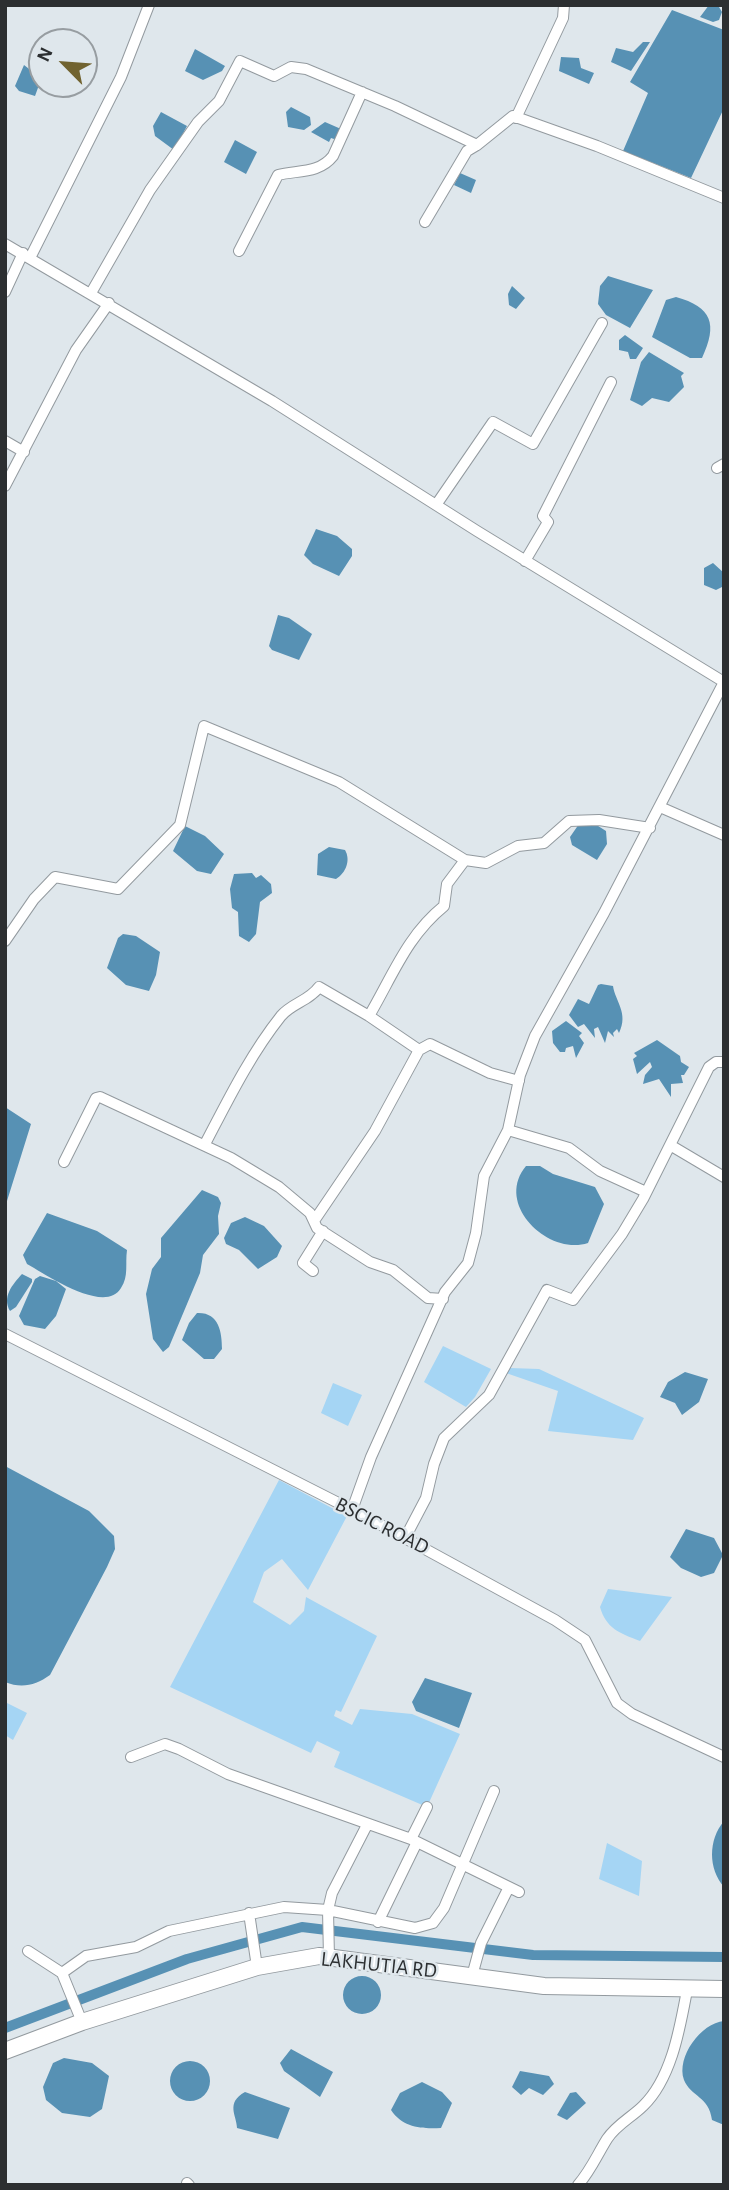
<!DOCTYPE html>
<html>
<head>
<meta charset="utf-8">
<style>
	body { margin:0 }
	#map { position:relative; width:729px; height:2190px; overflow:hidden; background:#dfe7ec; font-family:"Alegreya Sans",sans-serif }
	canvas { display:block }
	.frame { position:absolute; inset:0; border:7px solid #2c2f31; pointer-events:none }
	.north { position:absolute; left:28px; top:28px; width:70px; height:70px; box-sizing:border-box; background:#dfe7ec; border:2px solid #979da1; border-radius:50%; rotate:295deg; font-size:19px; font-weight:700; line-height:28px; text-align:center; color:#2c2f31 }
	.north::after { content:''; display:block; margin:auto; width:24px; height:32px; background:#716330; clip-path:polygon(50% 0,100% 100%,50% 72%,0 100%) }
</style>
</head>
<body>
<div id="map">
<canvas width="729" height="2190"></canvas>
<div class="frame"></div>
<div class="north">N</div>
</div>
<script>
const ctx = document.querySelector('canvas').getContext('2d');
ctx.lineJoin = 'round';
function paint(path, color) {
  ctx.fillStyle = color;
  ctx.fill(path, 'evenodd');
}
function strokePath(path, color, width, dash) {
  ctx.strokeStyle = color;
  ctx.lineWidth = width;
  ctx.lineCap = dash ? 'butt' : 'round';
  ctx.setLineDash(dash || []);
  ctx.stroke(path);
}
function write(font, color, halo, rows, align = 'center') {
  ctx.font = font + ' "Alegreya Sans",sans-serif';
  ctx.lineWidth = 5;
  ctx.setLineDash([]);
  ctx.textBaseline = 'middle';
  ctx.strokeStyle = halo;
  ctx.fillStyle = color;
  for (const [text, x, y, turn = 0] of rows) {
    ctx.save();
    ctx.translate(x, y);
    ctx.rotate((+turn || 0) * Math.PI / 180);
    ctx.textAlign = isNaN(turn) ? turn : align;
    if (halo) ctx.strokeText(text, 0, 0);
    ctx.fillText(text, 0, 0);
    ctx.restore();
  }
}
paint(new Path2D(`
	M443 1346 491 1369 475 1397 466 1407 424 1382Z
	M510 1368 539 1369 644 1418 633 1440 548 1431 558 1391 506 1373Z
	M333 1383 362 1395 348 1426 321 1413Z
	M279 1480 347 1516 308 1590 282 1559 264 1572 253 1602 290 1625 304 1611 306 1597 377 1636 341 1712 336 1710 334 1716 352 1725 360 1709 412 1714 460 1734 427 1807 334 1767 340 1752 317 1741 311 1753 170 1687Z
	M608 1589 672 1597 640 1641C619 1633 606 1628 600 1607Z
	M5 1702 27 1713 13 1740 5 1735Z
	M607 1843 642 1861 639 1896 599 1879Z`), '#a5d5f4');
paint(new Path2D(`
	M709 5 719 7 722 12 719 20 713 22 700 17Z
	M672 10 724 30V108L691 178 623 151 648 93 630 82Z
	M643 42H650L631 71 611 62 616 48 633 52Z
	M195 49 225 66 222 71 203 80 185 71Z
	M561 57 579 58 581 68 594 73 589 84 559 71Z
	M24 65 37 75 39 85 35 96 19 91 15 86Z
	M291 107 310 117 311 125 304 130 288 127 286 112Z
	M161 112 187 126 174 150 155 136 153 126Z
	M325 122 341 129 337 140 331 138 329 142 311 132Z
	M235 140 257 152 246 174 224 162Z
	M460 173 476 180 471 193 454 185Z
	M608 276 653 290 630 328 606 315 598 304 600 286Z
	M512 286 525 298 516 309 509 305 508 294Z
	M676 297C712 307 718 324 702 358H690L652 337 666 300Z
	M625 335 643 348 636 359H630L628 352 619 350V340Z
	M649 352 684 373 681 376 684 387 669 402 652 398 642 406 630 400 641 362Z
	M316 529 337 536 352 549V556L339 576 313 564 304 555Z
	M713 563 724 573V586L716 590 704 585V568Z
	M278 615 289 618 312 634 299 660 272 650 269 646Z
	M579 824H595L606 831 607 844 597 860 572 845 570 837Z
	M185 826 205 836 224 854 211 874 197 871 173 851Z
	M329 847 345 850C351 860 346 873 336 879L317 875 318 854Z
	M252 873 256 878 261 875 271 884 272 893 260 902 256 934 249 942 239 936 238 912 232 908 230 889 234 874Z
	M123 934 136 936 160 952 156 975 149 991 126 985 107 968 118 938Z
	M601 984 613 986C615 1001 629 1013 619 1033L617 1029 613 1033 614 1037 608 1031 605 1043 598 1027 594 1029 595 1038 584 1024 578 1027 569 1015 578 999 589 1004 598 985Z
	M566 1021 582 1033 579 1036 584 1043 576 1058 573 1046 566 1048 565 1052H560L553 1043 552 1031Z
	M657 1040 680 1056 681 1062 689 1067 684 1075H681L683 1083 671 1084V1097L659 1079 643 1084 645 1075 652 1067 650 1062 637 1074 633 1059 637 1056 634 1053Z
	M5 1107 31 1124 7 1201 5 1200Z
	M526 1166H540L553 1174 595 1187 604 1204 588 1243C548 1256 494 1204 526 1166Z
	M202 1190 218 1197 221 1203 218 1216 219 1234 203 1255 200 1273 169 1347 163 1352 153 1339 146 1294 152 1269 161 1257V1238Z
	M47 1213 97 1231 127 1250C125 1264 129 1276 121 1288 105 1315 47 1275 27 1264L23 1255Z
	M245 1217 264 1226 282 1246 277 1257 258 1269 239 1250 226 1244 224 1238 231 1223Z
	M22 1274 32 1279V1282L16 1307 10 1311C2 1297 12 1285 22 1274Z
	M40 1276 56 1281 66 1289 56 1316 45 1329 24 1325 19 1316 35 1279Z
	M197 1313C219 1312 222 1332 222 1349L214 1359H204L182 1340 189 1323Z
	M685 1372 708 1379 699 1402 682 1415 675 1403 660 1397 668 1382Z
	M5 1466 89 1511 114 1536 115 1549 107 1567 50 1675C36 1685 22 1689 5 1682Z
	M686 1529 714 1538 723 1555 714 1573 701 1577 681 1568 670 1557Z
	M425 1678 472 1693 459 1728 416 1711 412 1702Z
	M724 1821V1887C708 1869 708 1840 724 1821Z
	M343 1995a19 19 0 1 1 38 0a19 19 0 1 1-38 0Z
	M724 2021V2125L712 2120C709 2096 691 2097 684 2080 676 2057 701 2023 724 2021Z
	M291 2049 333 2072 320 2097 284 2071 280 2063Z
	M64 2058 92 2063 109 2076 102 2109 90 2117 62 2113 46 2100 43 2087 53 2063Z
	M170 2081a20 20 0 1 1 40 0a20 20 0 1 1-40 0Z
	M520 2071 549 2076 554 2084 543 2095 529 2088 521 2095 512 2087Z
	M422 2082 442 2092 452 2103 441 2128C422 2129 403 2128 391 2110L400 2093Z
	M245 2092 290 2108 278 2139 237 2128C237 2116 225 2103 245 2092Z
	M576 2092 586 2103 567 2120 557 2115 570 2093Z`), '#5791b4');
strokePath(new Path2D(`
	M5 2028 187 1959 302 1927 533 1955 724 1957`), '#5791b4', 10);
const street = new Path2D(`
	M516 118 563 18 564 5
	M425 222 467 151 477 145
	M5 244 272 401 477 531 724 682
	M239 251 278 175C297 170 319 174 333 156L362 92
	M30 258 121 77 149 5
	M5 292 23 253
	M91 293 150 190 198 122 219 101 240 61 274 76 291 67 306 69 395 106 477 145 513 116 597 146 724 198
	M5 441 24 452
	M717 468 724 464
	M5 486 76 350 109 303
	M436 505 493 422 533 444 602 323
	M525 561 548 522 543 516 611 382
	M660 807 724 835
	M5 941 34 899 55 877 118 889 180 825 204 726 339 782 465 860 486 863 518 846 544 843 569 821 599 820 650 828
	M419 1050 369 1016C393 975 407 936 444 906L447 884 465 860
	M508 1130 569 1148 600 1171 646 1192
	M205 1144C228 1100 250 1055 281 1016 292 1003 309 1001 319 987L369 1016
	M670 1145 724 1177
	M64 1162 96 1098 100 1097 231 1158 279 1187 310 1213 317 1228 370 1262 393 1270 428 1298 443 1299
	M314 1221 375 1131 419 1050 430 1044 490 1073 519 1081
	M313 1271 303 1263 323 1231
	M5 1334 370 1519 555 1620 585 1640 617 1703 632 1714 724 1757
	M352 1510 371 1457 445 1292 468 1263 476 1233 484 1176 508 1130 520 1075 535 1036 604 913 724 682
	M405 1538 426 1498 434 1464 444 1438 489 1395 547 1290 573 1300 622 1234 643 1199 709 1067 716 1062H724
	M131 1757 165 1744 179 1749 228 1774 411 1839 519 1892
	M411 1839 427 1807
	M249 1913 257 1967
	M378 1922 417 1842
	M28 1951 62 1973 82 2022
	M329 1958 328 1910 332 1893 367 1825
	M62 1973 86 1956 136 1947 169 1931 284 1907 328 1910 415 1928 433 1923 444 1908 494 1791
	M472 1976 481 1943 509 1887
	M187 2183 189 2185
	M578 2185C591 2170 597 2155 607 2139 616 2125 632 2117 643 2106 672 2078 680 2027 687 1990`);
const secondary = new Path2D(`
	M5 2051 82 2022 257 1967 319 1956 544 1986 724 1989`);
strokePath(street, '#939a9f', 12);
strokePath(secondary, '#939a9f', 18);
strokePath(street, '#fff', 10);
strokePath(secondary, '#fff', 16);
write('21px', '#2c2f31', '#dfe7ec', [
	["BSCIC ROAD",382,1526,27],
	["LAKHUTIA RD",379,1965,6]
]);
</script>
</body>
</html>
